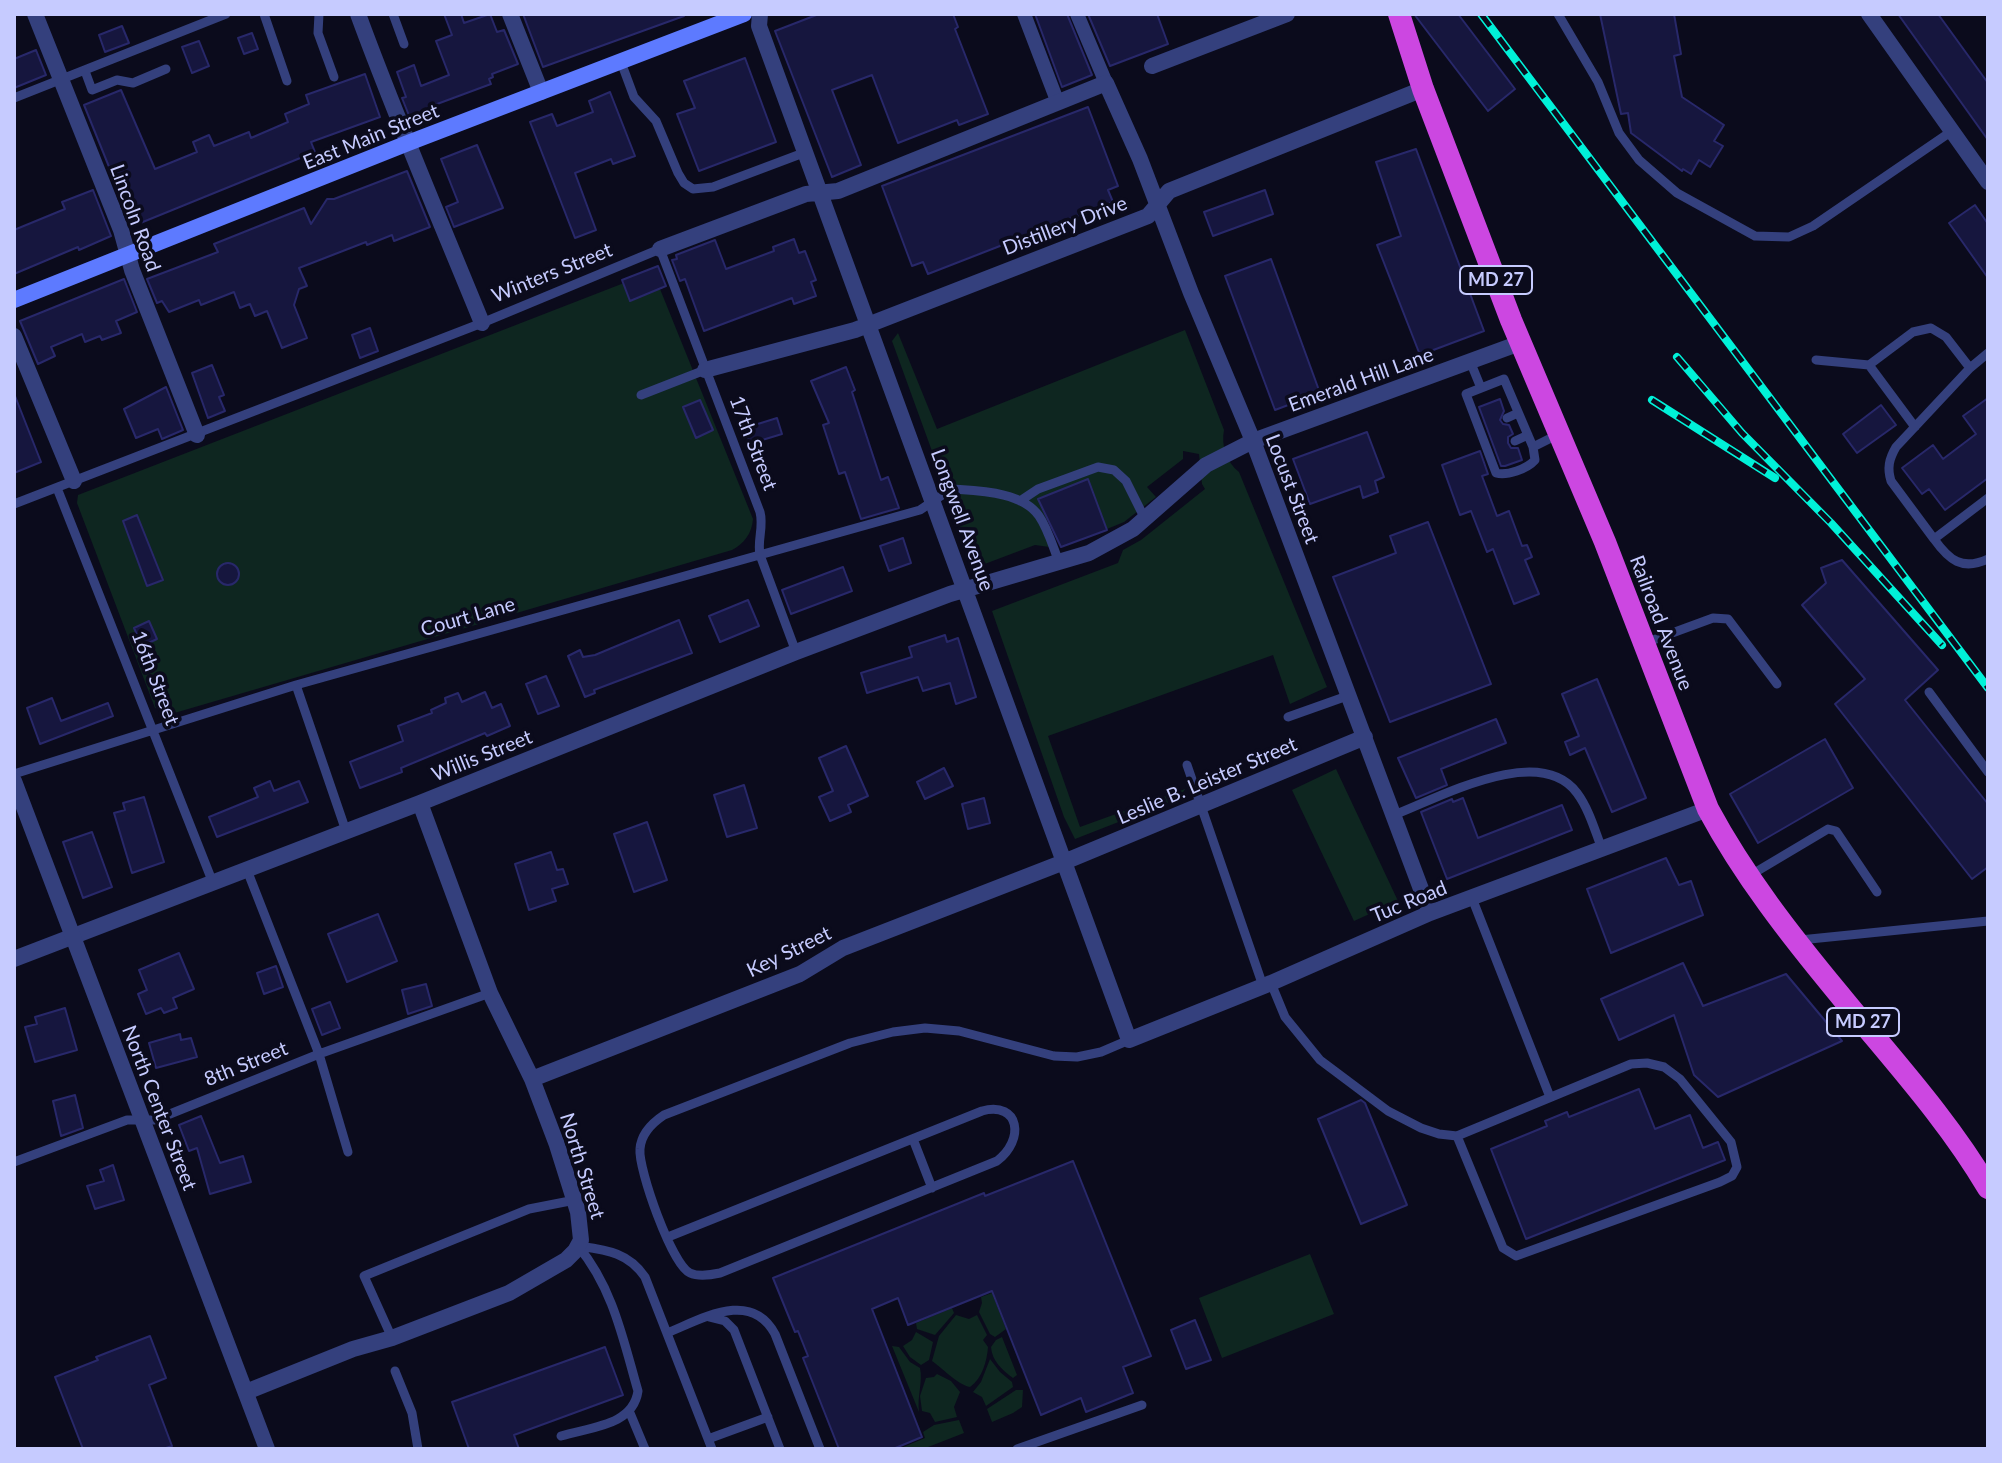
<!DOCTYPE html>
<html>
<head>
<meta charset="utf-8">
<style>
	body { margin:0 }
	#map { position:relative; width:2002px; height:1463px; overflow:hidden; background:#0b0b1c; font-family:Lato,sans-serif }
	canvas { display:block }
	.frame { position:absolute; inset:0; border:16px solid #c6cbff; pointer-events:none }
</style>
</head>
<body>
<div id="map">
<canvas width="2002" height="1463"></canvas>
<div class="frame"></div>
</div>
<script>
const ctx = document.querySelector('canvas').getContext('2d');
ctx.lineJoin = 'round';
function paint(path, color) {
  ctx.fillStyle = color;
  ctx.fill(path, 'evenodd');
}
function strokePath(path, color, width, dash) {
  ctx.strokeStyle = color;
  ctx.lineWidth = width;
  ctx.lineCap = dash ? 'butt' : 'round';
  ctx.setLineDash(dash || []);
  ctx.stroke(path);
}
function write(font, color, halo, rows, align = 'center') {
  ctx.font = font + ' Lato,sans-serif';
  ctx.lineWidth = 7;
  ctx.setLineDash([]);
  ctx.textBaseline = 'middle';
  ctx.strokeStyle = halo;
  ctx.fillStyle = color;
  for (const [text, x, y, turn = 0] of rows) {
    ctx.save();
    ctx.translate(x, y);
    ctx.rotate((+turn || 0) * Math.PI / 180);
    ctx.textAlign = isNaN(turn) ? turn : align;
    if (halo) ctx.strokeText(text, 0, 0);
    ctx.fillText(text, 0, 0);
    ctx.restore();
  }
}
paint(new Path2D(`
	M624 283 631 300 660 289 753 519C752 533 744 544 732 550L171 714 155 708 77 503 78 495Z
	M1185 330 1224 430C1221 445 1226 462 1239 472L1327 687 1290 704 1273 655 1048 736 1080 827 1185 789 1180 798 1075 839 1064 817 992 611 1118 563 1123 550 1141 540 1205 489 1202 484 1199 454 1183 451V459L1147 487 1156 497 1124 522 1107 529 1088 480 1039 498 1057 548 1035 545 982 565 986 576 983 578 977 575 892 341 898 333 937 429Z
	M1336 769 1398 901 1354 921 1292 790Z
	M1310 1254 1334 1314 1222 1358 1199 1298Z
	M992 1293 1006 1329 995 1337 990 1334 979 1312 982 1303 981 1297Z
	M952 1308 954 1313 935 1335 917 1329 916 1323Z
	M956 1315 969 1319 977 1315 987 1335 983 1340 988 1347C987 1361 982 1379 970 1387 958 1385 941 1367 932 1361L939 1336Z
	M916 1332 933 1342 929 1360 921 1365 910 1357 903 1346 912 1340Z
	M1002 1337 1017 1375 1013 1378C1002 1370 992 1361 991 1347L996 1340Z
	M892 1346 899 1347 910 1362 920 1368C923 1382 917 1396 919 1412Z
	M990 1359 1000 1372 1012 1382 1013 1387 986 1406 982 1397 973 1392 981 1382Z
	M937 1374 951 1381 960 1392 954 1407 957 1417 935 1422 930 1413 922 1411 920 1396 926 1378 934 1377Z
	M1016 1390H1023L1022 1407 1013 1413 992 1422 987 1409Z
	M959 1420 964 1433 923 1449H899L925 1438 923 1432 934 1425Z`), '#0e2620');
const building = new Path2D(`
	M444 14H461L464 23 490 14 497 32 504 30 518 64 492 74 493 77 489 79 491 84 429 107 430 111 410 118 402 98 406 97 397 72 414 65 421 86 449 75 436 41 452 35Z
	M523 14H684V16L543 67Z
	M819 14H953L958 27 955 29 988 114 959 125 957 120 898 143 872 75 832 90 861 165 832 177 775 31Z
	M1035 14H1067L1092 75 1062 87Z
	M1088 14H1157L1168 44 1110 66Z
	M1414 14H1458L1515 89 1488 111Z
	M1600 14H1674L1681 54 1674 56 1682 97 1724 125 1714 141 1723 146 1710 167 1699 160 1691 174 1683 169 1682 171 1631 133 1628 113 1621 114Z
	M1898 14H1938L1988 83V140Z
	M122 26 129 43 105 52 99 35Z
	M252 33 258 49 244 54 238 38Z
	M199 41 209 66 192 73 182 47Z
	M36 50 46 75 14 88V59Z
	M745 58 776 142 699 171 677 114 695 108 684 81Z
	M365 74 380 117 311 142 315 152 133 226 84 105 121 90 155 169 197 152 193 142 209 135 214 146 249 132 251 138 288 122 285 114 309 104 306 95Z
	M610 92 635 156 613 164 611 159 575 173 596 230 575 238 530 122 552 114 557 126 593 112 589 101Z
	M1088 107 1118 186 1108 190 1113 202 928 274 923 262 912 266 882 186Z
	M477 145 503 208 454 227 446 207 458 202 441 159Z
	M1416 149 1484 331 1420 355 1377 245 1401 236 1376 162Z
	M407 171 430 227 394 241 392 235 367 245 366 242 299 268 307 286 299 289 294 305 307 338 282 348 267 311 255 316 250 304 240 308 234 292 201 305 199 300 169 312 162 301 157 303 147 279 218 252 214 244 304 208 311 224 327 199H334Z
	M93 190 111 236 79 250 78 247 14 274V230L65 209 62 202Z
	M1265 190 1273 214 1213 236 1204 212Z
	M1975 205 1988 224V278L1949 223Z
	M794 239 799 253 805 251 816 280 811 282 816 296 794 304 792 298 704 331 685 279 680 281 672 260 677 259 676 255 715 240 726 269 774 251 773 247Z
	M1271 259 1320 393 1275 410 1225 276Z
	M658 266 666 286 630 301 622 280Z
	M124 279 137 312 116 321 121 333 102 340 100 336 85 342 82 334 51 347 55 356 38 364 20 321Z
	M370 328 378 351 360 358 352 335Z
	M212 365 224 395 219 397 225 411 208 418 192 373Z
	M846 367 855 390 852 392 881 480 888 477 899 508 861 519 845 472 839 474 823 425 829 423 811 381Z
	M166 387 183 430 162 439 158 429 136 438 124 409Z
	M15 396 41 462 14 473V397Z
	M1988 398V478L1945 510 1929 489 1922 494 1902 468 1933 445 1943 459 1976 434 1963 416Z
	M1500 399 1504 411 1500 420 1503 424 1509 425 1513 434 1508 437V443L1511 448H1518L1522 460 1505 466H1501L1479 407Z
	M700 400 713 430 696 438 683 407Z
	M1881 405 1896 425 1857 453 1843 434Z
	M777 418 782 434 749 444 745 428Z
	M1367 432 1384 477 1375 481 1378 492 1363 498 1360 486 1310 504 1293 459Z
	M1480 451 1488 474 1482 476 1497 516 1509 511 1522 546 1527 545 1532 557 1525 560 1539 594 1514 604 1493 549 1487 552 1471 511 1460 515 1442 465Z
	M1088 479 1107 530 1061 547 1038 499Z
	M137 515 163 580 147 586 123 521Z
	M1428 522 1491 684 1390 722 1333 577 1396 553 1390 536Z
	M903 538 911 563 889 571 880 546Z
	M1842 560 1938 670 1905 700 1988 804V867L1972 879 1835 704 1865 679 1802 605 1826 583 1821 568Z
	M217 574a11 11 0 1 1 22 0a11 11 0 1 1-22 0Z
	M843 567 852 591 791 614 782 590Z
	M748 600 759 626 720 642 709 616Z
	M679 620 692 653 594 690 595 693 585 697 568 656 580 650 583 657 595 655Z
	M149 621 157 639 142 646 134 628Z
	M945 635 947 642 958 638 976 697 956 704 950 683 923 691 918 677 867 693 861 673 912 657 909 647Z
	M546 676 559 706 538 714 526 684Z
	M1597 679 1646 798 1612 812 1585 748 1570 755 1565 742 1579 736 1562 694Z
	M485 692 492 708 501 704 510 726 487 736 485 733 401 768 402 772 360 788 350 762 403 741 398 726 432 713 431 710 446 703 445 698 458 693 462 702Z
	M52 698 61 721 108 703 113 716 40 744 27 708Z
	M1496 719 1506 743 1441 769 1447 785 1416 798 1398 758Z
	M1825 739 1853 788 1758 843 1730 794Z
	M846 746 868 796 848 805 851 812 830 821 819 797 833 791 819 758Z
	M944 768 953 786 925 799 917 782Z
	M270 781 274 791 299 781 308 802 217 837 209 817 258 797 254 788Z
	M744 785 757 828 727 837 714 795Z
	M144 797 164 862 132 873 114 813 125 810 123 803Z
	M984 798 990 823 968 829 962 804Z
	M1463 798 1478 838 1562 805 1572 830 1447 879 1421 812 1452 799 1453 802Z
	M647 822 667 880 634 892 614 834Z
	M92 832 112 887 83 898 63 842Z
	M551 852 557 870 563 869 568 884 552 889 556 901 529 910 515 864Z
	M1666 858 1679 885 1691 881 1703 915 1611 953 1587 889Z
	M378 914 397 961 347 982 328 934Z
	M179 953 194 989 173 998 177 1008 164 1013 161 1008 146 1014 138 994 147 990 139 970Z
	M1683 963 1703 1006 1786 974 1842 1041 1718 1097 1694 1075 1674 1015 1619 1040 1601 999Z
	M276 966 283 987 264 994 257 973Z
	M426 984 432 1006 408 1014 402 990Z
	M330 1002 340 1028 322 1035 312 1009Z
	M65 1008 77 1050 35 1062 25 1027 37 1024 35 1017Z
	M180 1034 181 1040 191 1038 197 1057 156 1068 149 1043Z
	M1639 1089 1655 1129 1690 1115 1703 1148 1718 1142 1725 1160 1526 1239 1491 1149 1547 1126 1545 1121 1567 1112 1569 1117Z
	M75 1095 83 1128 61 1136 53 1101Z
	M1361 1100 1365 1103 1407 1205 1361 1224 1318 1119Z
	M201 1116 220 1163 243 1156 251 1182 210 1194 197 1148 189 1151 179 1125Z
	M1073 1161 1151 1356 1123 1367 1133 1393 1086 1412 1081 1398 1041 1415 992 1291 908 1325 898 1298 872 1309 922 1437 893 1449H839L803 1358 808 1356 798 1331 795 1332 773 1278 984 1193 985 1196Z
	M113 1165 124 1200 95 1209 87 1186 104 1181 100 1170Z
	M1195 1320 1211 1360 1186 1369 1171 1330Z
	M150 1336 166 1378 149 1385 172 1446 163 1449H83L55 1377 98 1360 96 1357Z
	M605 1347 623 1395 514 1435 519 1449H469L452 1402Z`);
paint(building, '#16163e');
strokePath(building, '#28286a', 2);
strokePath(new Path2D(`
	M264 14 287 81
	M319 14 318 33 334 77
	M393 14 404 44
	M1558 14 1598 82 1619 133 1639 160 1677 193 1755 236 1789 237 1813 226 1952 131
	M621 62 634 97 656 121 678 173 684 183 693 189 713 187 806 152
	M85 71 92 90 117 80 133 83 166 69
	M14 98 226 14
	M1988 353 1970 368 1896 447C1889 459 1887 468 1891 481L1934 539 1988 498
	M1816 360 1869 365 1913 332 1931 328 1946 337 1970 368
	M1470 361 1481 388
	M1869 365 1915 427
	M641 395 705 370
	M1507 418 1518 413
	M1515 441 1528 435
	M1533 447 1535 460C1527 469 1507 476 1496 473L1466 394 1504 379 1533 447 1559 434
	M57 488 213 883
	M1020 501 1038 489 1098 467 1114 470 1126 481 1145 519
	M14 504 482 323 660 249 760 512C764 527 757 540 760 555L796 652
	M1934 539C1949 560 1962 571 1988 559
	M1645 643 1713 618 1728 619 1777 684
	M296 685 346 831
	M1929 692 1988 772
	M1288 717 1350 695
	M1187 765 1263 986
	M14 774 296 685 920 510 951 489C977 491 1022 491 1039 516 1048 529 1053 547 1059 562
	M1394 815C1439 798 1539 742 1577 793 1589 809 1595 831 1602 849
	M247 870 319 1054 348 1152
	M1749 876 1828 829 1836 831 1877 892
	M1472 898 1550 1097
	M1800 940 1988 921
	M1271 983 1285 1017 1320 1060 1388 1111 1421 1128 1439 1134 1457 1136 1631 1064 1647 1063 1664 1067 1680 1079 1731 1142 1737 1167 1732 1176 1720 1182 1516 1256 1503 1248 1457 1136
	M913 1139 932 1188
	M14 1162 127 1120H155L319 1054 490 993
	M668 1237 982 1111C1020 1101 1025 1140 997 1161L720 1273C711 1275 699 1277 690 1273 672 1265 638 1169 640 1149 641 1134 652 1123 664 1115L850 1043 893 1032 925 1028 959 1031 1054 1056 1077 1057 1101 1052 1129 1040
	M578 1246C606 1250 628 1252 645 1277L712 1449
	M709 1317 725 1321 734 1330 780 1449
	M667 1333C702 1319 751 1289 775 1334L820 1449
	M392 1338 364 1276 529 1209 575 1200
	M395 1371 412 1413 418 1449
	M630 1413 645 1449
	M561 1436C590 1427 633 1426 638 1391 623 1339 613 1288 578 1246
	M708 1439 768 1417
	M1017 1449 1142 1405`), '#34407d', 9);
strokePath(new Path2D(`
	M1024 14 1058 103
	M1077 14 1106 83`), '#34407d', 14);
strokePath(new Path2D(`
	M35 14 121 230 132 270 197 435
	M358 14C396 118 440 220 482 323
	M510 14 541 92
	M760 14 759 26 1129 1040 1271 983 1430 913 1708 809
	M1152 66 1287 14
	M660 249 806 194 838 191 1106 83 1140 159 1191 293 1253 441 1430 913
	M14 336 74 481
	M705 370 855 330 1148 216 1169 191 1423 89
	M14 959 420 803 796 652 950 594 1089 553 1133 529 1206 465 1253 441 1520 343
	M532 1079 800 974 843 948 1064 862 1365 737
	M246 1392 353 1349 392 1338 509 1293 566 1260 575 1251 581 1240 578 1212 557 1145 532 1079 490 993 420 803`), '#34407d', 16);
strokePath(new Path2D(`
	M1869 14 1988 182
	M14 781 267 1449`), '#34407d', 16);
strokePath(new Path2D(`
	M14 300 408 143 744 14`), '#5d7aff', 16);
strokePath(new Path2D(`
	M1399 14 1423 89 1511 320 1605 542 1708 809C1744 876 1791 936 1839 994 1891 1058 1946 1117 1988 1188`), '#cc47e1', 22);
const rail = new Path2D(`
	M1481 14 1988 688
	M1677 357 1742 433 1831 523 1942 645
	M1652 400 1775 478`);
strokePath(rail, '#00f1d8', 8);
strokePath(rail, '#0b0b1c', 5, [15]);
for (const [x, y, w] of [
	[1496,280,72],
	[1863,1022,72]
]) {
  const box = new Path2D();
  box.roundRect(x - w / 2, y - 14, w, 28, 6);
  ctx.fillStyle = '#0b0b1c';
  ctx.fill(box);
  strokePath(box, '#c6cbff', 2);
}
write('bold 18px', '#c6cbff', null, [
	["MD 27",1496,280],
	["MD 27",1863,1022]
]);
write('20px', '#c6cbff', '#0b0b1c', [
	["East Main Street",371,137,-22],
	["Lincoln Road",135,218,70],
	["Distillery Drive",1065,226,-21],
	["Winters Street",552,273,-22],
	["Emerald Hill Lane",1361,380,-20],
	["17th Street",753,443,69],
	["Locust Street",1292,489,69],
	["Longwell Avenue",962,520,70],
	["Court Lane",468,617,-16],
	["Railroad Avenue",1661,623,69],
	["16th Street",155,678,69],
	["Willis Street",482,756,-22],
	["Leslie B. Leister Street",1207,781,-23],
	["Tuc Road",1409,902,-22],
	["Key Street",789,952,-26],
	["8th Street",246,1064,-22],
	["North Center Street",159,1108,69],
	["North Street",582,1166,73]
]);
</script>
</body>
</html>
